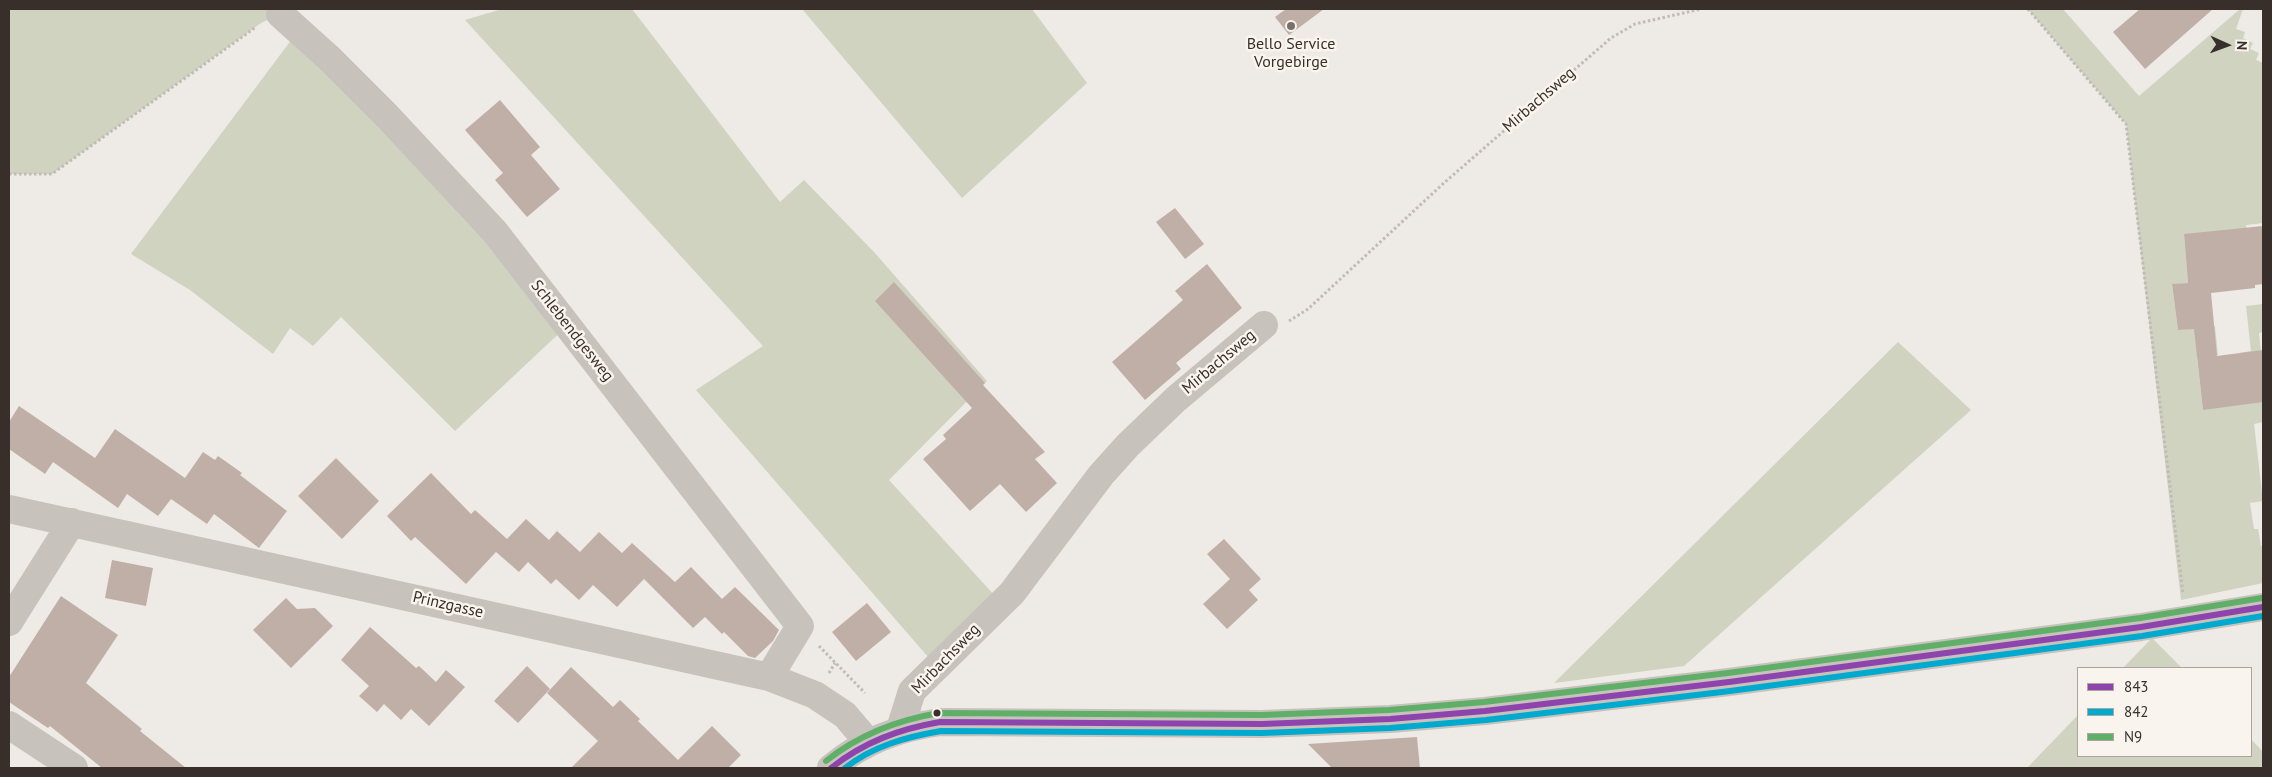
<!DOCTYPE html>
<html>
<head>
<meta charset="utf-8">
<style>
	body { margin:0 }
	#map { position:relative; width:2272px; height:777px; overflow:hidden; background:#eeeae5; font-family:"PT Sans",sans-serif }
	canvas { display:block }
	.frame { position:absolute; inset:0; border:10px solid #382f2b; pointer-events:none }
	.legend { position:absolute; left:2077px; top:667px; width:175px; height:90px; box-sizing:border-box; background:#f9f4ed; border:1px solid #aca59f; margin:0; padding:6px 9px; list-style:none; font-size:15px; color:#382f2b }
	.legend li { display:flex; align-items:center; gap:10px; height:25px }
	.legend b { width:25px; border:1px solid #aca59f }
	.north { position:absolute; left:2202px; top:20px; width:50px; height:50px; -webkit-text-stroke:4px #f9f4ed; paint-order:stroke; rotate:92deg; font-size:14px; font-weight:700; line-height:20px; text-align:center; color:#382f2b }
	.north::after { content:''; display:block; margin:auto; width:18px; height:22px; background:#382f2b; clip-path:polygon(50% 0,100% 100%,50% 72%,0 100%) }
</style>
</head>
<body>
<div id="map">
<canvas width="2272" height="777"></canvas>
<div class="frame"></div>
<ul class="legend">
<li><b style="height:6px;background:#8e44ad"></b>843</li>
<li><b style="height:6px;background:#00a9ce"></b>842</li>
<li><b style="height:6px;background:#5faf69"></b>N9</li>
</ul>
<div class="north">N</div>
</div>
<script>
const ctx = document.querySelector('canvas').getContext('2d');
ctx.lineJoin = 'round';
function paint(path, color) {
  ctx.fillStyle = color;
  ctx.fill(path, 'evenodd');
}
function strokePath(path, color, width, dash) {
  ctx.strokeStyle = color;
  ctx.lineWidth = width;
  ctx.lineCap = dash ? 'butt' : 'round';
  ctx.setLineDash(dash || []);
  ctx.stroke(path);
}
function write(font, color, halo, rows, align = 'center') {
  ctx.font = font + ' "PT Sans",sans-serif';
  ctx.lineWidth = 5;
  ctx.setLineDash([]);
  ctx.textBaseline = 'middle';
  ctx.strokeStyle = halo;
  ctx.fillStyle = color;
  for (const [text, x, y, turn = 0] of rows) {
    ctx.save();
    ctx.translate(x, y);
    ctx.rotate((+turn || 0) * Math.PI / 180);
    ctx.textAlign = isNaN(turn) ? turn : align;
    if (halo) ctx.strokeText(text, 0, 0);
    ctx.fillText(text, 0, 0);
    ctx.restore();
  }
}
paint(new Path2D(`
	M9 9H303L280 14 261 23 52 174H9Z
	M502 9H632L780 202 804 180 874 252 987 381 889 480 996 597 929 658 696 390 763 346 465 20Z
	M802 9H1032L1087 83 962 198Z
	M2028 9H2063L2139 96 2240 9H2243L2236 29 2245 32 2243 38 2253 43 2250 49 2259 53 2256 60 2263 63V223L2246 225 2251 269 2184 234 2188 283 2172 285 2178 330 2215 326 2218 355 2197 358 2203 409 2245 404 2239 353 2251 351 2246 306 2263 304V332L2259 333 2263 375V422L2254 424 2263 501 2250 503 2254 529H2258L2261 546H2263V583L2181 600 2126 124Z
	M298 31 569 324 455 431 341 317 313 346 290 328 273 354 190 290 131 254Z
	M1898 342 1971 410 1684 666 1554 683Z
	M2152 638 2182 668H2123Z
	M2078 715V756H2251V739L2263 752V768H2027Z`), '#cfd3c0');
paint(new Path2D(`
	M1286 9H1324L1289 35 1275 17Z
	M2140 9H2213L2145 69 2113 32Z
	M500 100 540 147 531 155 560 189 527 217 495 180 503 173 465 130Z
	M1175 208 1204 244 1185 259 1156 222Z
	M2263 226V284L2255 285V288L2211 293 2217 356 2263 350V402L2203 410 2194 329 2178 330 2172 284 2188 283 2184 234Z
	M1207 264 1242 308 1176 363 1181 369 1145 400 1112 362 1183 300 1175 291Z
	M894 282 985 383 983 385 1045 452 1035 459 1057 483 1026 512 1000 484 970 511 923 459 946 439 943 435 972 408 875 301Z
	M19 406 95 458 115 429 185 478 203 452 215 460 218 456 242 473 240 475 287 511 259 548 214 514 207 524 171 499 158 516 127 494 118 508 53 462 45 474 9 449V422Z
	M336 458 379 501 342 539 298 496Z
	M431 473 471 514 475 510 507 539 526 519 549 540 557 531 580 552 599 532 622 553 632 543 675 582 691 567 722 599 735 587 779 630 773 641 755 658 748 656 724 632 722 634 705 617 693 628 644 579 617 607 593 585 579 600 556 579 551 584 528 562 519 572 496 552 466 584 415 537 411 541 387 516Z
	M1224 539 1261 579 1249 590 1258 600 1227 629 1203 604 1230 579 1207 554Z
	M112 560 153 568 146 606 105 598Z
	M61 596 118 635 86 683 142 729 140 731 186 768H102L50 726 48 728 9 702V677Z
	M286 598 297 609 315 608 333 626 291 668 253 630Z
	M867 603 891 632 856 661 832 632Z
	M370 627 416 668 419 666 436 682 446 670 465 687 429 726 411 709 401 720 384 704 377 712 359 696 369 686 341 660Z
	M527 666 550 689 518 723 494 701Z
	M571 667 613 707 620 700 640 719 638 721 678 760 712 726 741 755 728 768H571L598 741 547 693Z
	M1417 737 1420 768H1332L1308 744Z`), '#c0afa7');
strokePath(new Path2D(`
	M2028 9 2126 124 2183 594
	M9 174H52L256 27
	M1289 321 1308 309 1445 182 1611 38 1635 24 1701 9
	M819 646 865 693
	M829 673 835 663`), '#c1bbb6', 3, [2.5, 2.5]);
strokePath(new Path2D(`
	M280 14 329 58 388 117 495 232 800 626 769 677
	M9 509 769 677 815 695 845 715 868 742
	M9 622 72 522
	M9 725 74 768
	M900 729 912 691 1012 593 1101 475 1128 445 1176 399 1264 325
	M831 768C863 741 898 728 940 722L1262 724 1390 719 1485 711 1729 682 2141 627 2263 607`), '#c8c2bd', 28);
strokePath(new Path2D(`
	M831 768C864 742 899 729 940 722L1262 724 1390 719 1485 711 1729 682 2141 627 2263 607`), '#8e44ad', 6);
strokePath(new Path2D(`
	M845 768C873 746 906 737 941 731L1262 733 1390 728 1486 720 1730 691 2142 636 2263 616`), '#00a9ce', 6);
strokePath(new Path2D(`
	M826 761C860 734 897 720 939 713L1262 715 1389 710 1484 702 1728 673 2140 618 2262 598`), '#5faf69', 6);
for (const [x, y, r, color] of [
	[1291,26,5,"#78706c"],
	[937,713,4.5,"#382f2b"]
]) {
  const dot = new Path2D();
  dot.arc(x, y, r, 0, 2 * Math.PI);
  ctx.fillStyle = color;
  ctx.fill(dot);
  strokePath(dot, '#f9f4ed', 2);
}
write('16px', '#382f2b', '#f9f4ed', [
	["Bello Service",1291,44],
	["Vorgebirge",1291,62]
]);
write('16px', '#382f2b', '#f9f4ed', [
	["Mirbachsweg",1539,100,-41],
	["Schlebendgesweg",572,331,52],
	["Mirbachsweg",1219,362,-40],
	["Prinzgasse",448,605,13],
	["Mirbachsweg",946,659,-46]
]);
</script>
</body>
</html>
